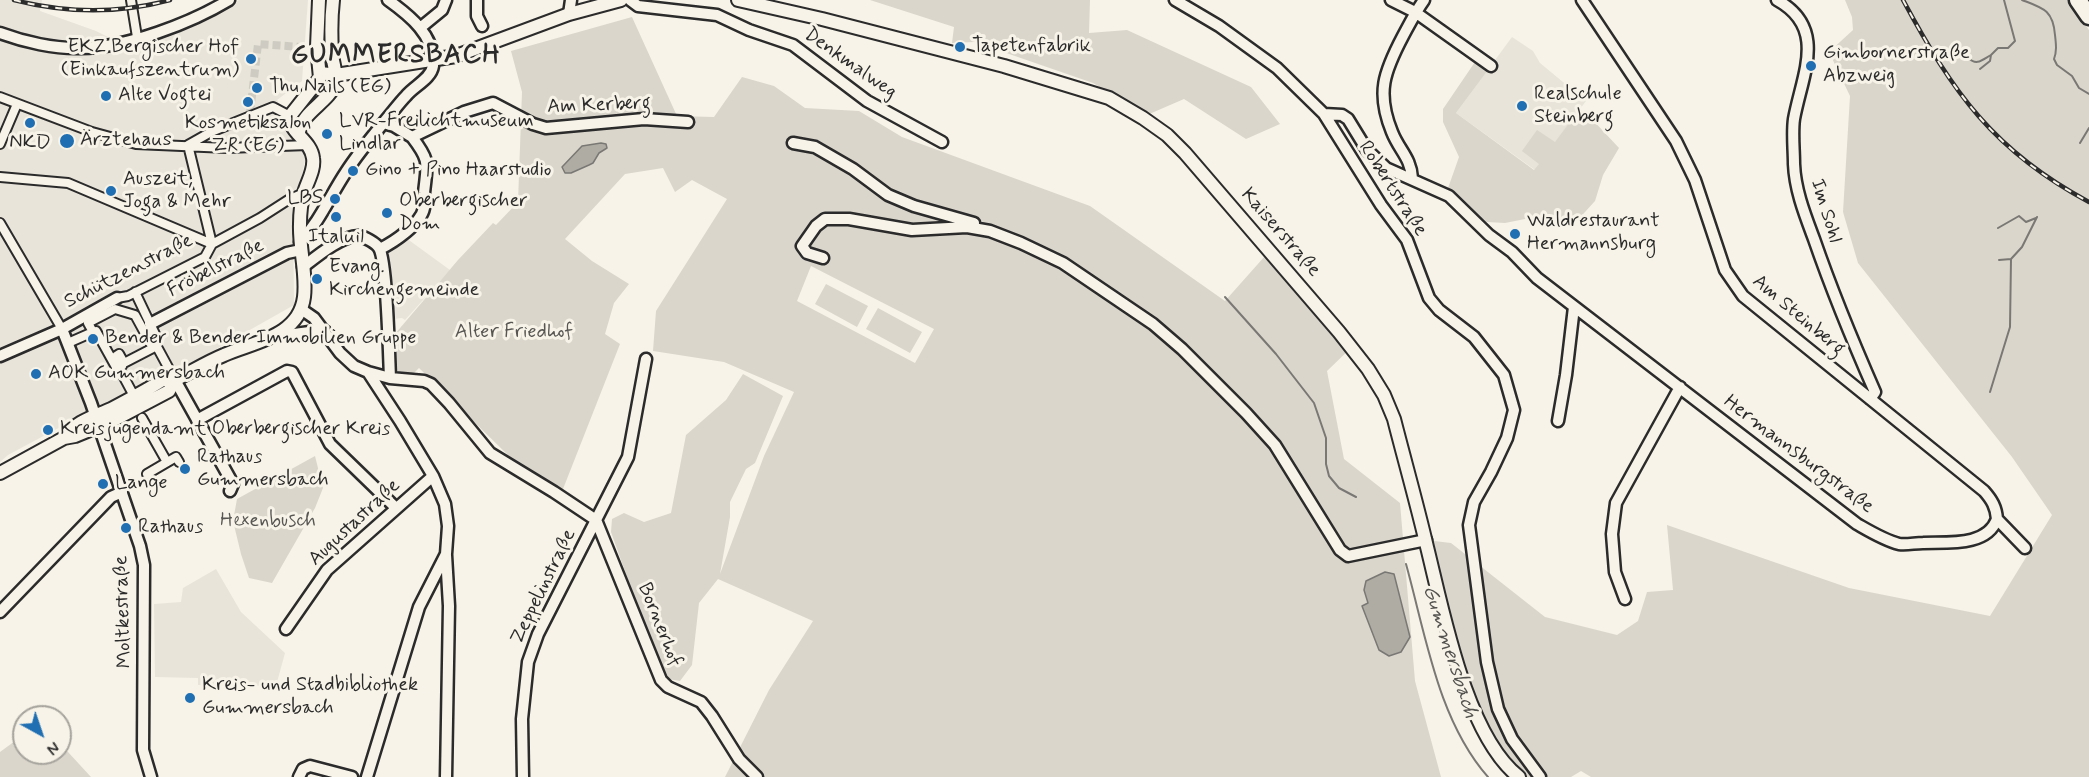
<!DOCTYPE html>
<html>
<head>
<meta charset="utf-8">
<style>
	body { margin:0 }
	#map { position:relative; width:2089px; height:777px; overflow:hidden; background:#f7f3e8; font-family:Mynerve,sans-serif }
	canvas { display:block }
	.north { position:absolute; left:12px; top:705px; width:60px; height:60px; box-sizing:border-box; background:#f7f3e8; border:2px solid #a5a39c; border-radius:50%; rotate:140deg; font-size:16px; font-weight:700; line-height:24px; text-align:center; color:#2b2b2b }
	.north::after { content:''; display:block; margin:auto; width:21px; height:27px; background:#1f6fb2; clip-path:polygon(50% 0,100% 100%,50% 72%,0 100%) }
</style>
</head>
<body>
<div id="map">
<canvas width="2089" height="777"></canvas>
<div class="north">N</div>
</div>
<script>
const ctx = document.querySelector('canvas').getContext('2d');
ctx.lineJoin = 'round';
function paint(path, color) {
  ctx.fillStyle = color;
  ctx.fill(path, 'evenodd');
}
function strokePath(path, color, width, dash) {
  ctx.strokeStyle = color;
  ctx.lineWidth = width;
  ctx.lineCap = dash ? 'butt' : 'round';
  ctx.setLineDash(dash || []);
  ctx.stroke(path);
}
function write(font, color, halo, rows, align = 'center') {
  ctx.font = font + ' Mynerve,sans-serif';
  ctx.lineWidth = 6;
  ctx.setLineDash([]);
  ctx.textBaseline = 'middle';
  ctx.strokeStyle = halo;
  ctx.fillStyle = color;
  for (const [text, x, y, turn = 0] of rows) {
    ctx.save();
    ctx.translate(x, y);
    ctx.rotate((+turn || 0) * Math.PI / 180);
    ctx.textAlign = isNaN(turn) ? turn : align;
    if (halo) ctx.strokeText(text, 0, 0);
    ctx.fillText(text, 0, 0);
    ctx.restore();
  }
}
paint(new Path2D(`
	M0 0H42L40 11 96 31 130 48 167 36 225 10 239 0H308L302 81 277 100 306 156 293 217 294 305 179 370 162 375 111 402H107L8 455 0 462Z
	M1512 37 1533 51 1540 63 1586 101 1535 170 1456 113Z
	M406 238 450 270 405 320 402 318 393 319 387 261 388 251Z
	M216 569 241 612 285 653 276 686 198 685V678L155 677 154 604 181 602 183 588Z`), '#e8e4da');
paint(new Path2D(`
	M870 0H1090L1089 33 1127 30 1251 87 1280 124 1246 139 1184 99 1147 115 1093 83 986 46 974 42 952 43 954 27Z
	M1845 0H2068L2089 30V777H1591L1581 771 1571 777H1519L1474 709 1426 540 1451 543 1545 617 1617 635 1638 621 1647 592 1673 590 1667 525 1849 588 1990 616 2052 515 2012 457 1858 263 1843 212 1850 96 1829 52 1853 30 1852 17Z
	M632 17 677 116 714 117 742 77 774 86 805 108 859 111 902 137 1090 206 1225 301 1273 247 1355 344 1327 371 1344 459 1400 503 1415 681 1441 777H725L769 690 813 621 718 579 699 603 692 665 680 681 668 679 659 667 611 532 612 519 624 513 644 522 671 513 686 435 726 400 743 374 783 396 755 463 746 469 730 502V517L720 574 764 456 794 392 724 362 653 351 656 311 727 199 692 180 675 192 663 168 625 174 565 239 592 261 629 284 614 303 605 334 620 344 563 489 512 459 419 368 406 381 392 372 389 341 458 260 493 223 496 225 518 202 522 92 511 51ZM811 266 934 329 915 363 797 301Z
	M1477 59 1488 70 1456 113 1534 170 1539 164 1522 151 1537 130 1555 142 1578 111 1590 117 1619 148 1603 175 1595 201 1575 223 1557 228 1535 217 1505 223 1487 222 1447 191 1459 157 1443 122V109Z
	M826 284 868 306 857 327 815 304Z
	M878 308 922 332 910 353 866 329Z
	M315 456 323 488 315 508 272 583 249 578 241 554 233 521 237 499Z
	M15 741H24V753H60V748L68 752 91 777H0V752Z`), '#dad6cc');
const water = new Path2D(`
	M601 143 606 144 607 148 599 153 593 163 589 165 571 173H565L562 167 582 146Z
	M1385 572 1394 574 1410 637 1401 652 1389 656 1379 650 1362 606 1368 603 1364 590 1366 581Z`);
paint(water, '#afaca4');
strokePath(water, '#7a7874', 1.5);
strokePath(new Path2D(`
	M2022 0C2043 8 2053 10 2055 35 2056 44 2057 51 2054 59L2057 65 2072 76 2079 88 2089 94
	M1968 58C1977 66 1982 60 1991 55
	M1980 69 1990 61 1991 55 1998 48H2008L2015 41 2004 0
	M2080 143 2089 128
	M1998 228 2019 216 2026 222 2036 218
	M1999 260 2011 259
	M1225 297 1276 354 1314 403 1326 438V464L1329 476 1339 488 1356 497
	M1990 392 2010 327 2011 259 2022 247 2037 217
	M1406 564C1426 636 1438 720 1488 777`), '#7a7874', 2);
strokePath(new Path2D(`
	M250 113 258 44 301 47`), '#cecbc2', 8, [8, 4]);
const pedestrian = new Path2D(`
	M131 0 137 37
	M0 97 92 132 136 144 227 148 308 145
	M0 144 17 104
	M0 177 68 183 212 244
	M0 223 62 329
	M212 244 188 145 211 132 273 107 290 116
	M135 292 155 334 156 345 175 380
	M117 298 128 296 205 257 212 244 260 218 288 200 304 193
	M115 309 135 315 153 348 124 363 119 354 116 356 122 366 116 370V367L96 331 93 332 88 323Z
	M68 343 93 332
	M119 368 134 396
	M142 418 167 462
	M147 474 176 457 179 462`);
const minor = new Path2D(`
	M477 0V16L482 26
	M630 0 638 6 717 15 749 30 793 45 867 101 942 142
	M1175 0 1219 26 1277 68 1324 114 1381 205 1407 240 1429 298 1439 310 1474 337 1504 375 1514 410 1507 438 1491 472 1474 502 1469 525 1487 662 1498 709 1512 739 1540 777
	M1391 0 1415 12 1491 66
	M1582 0 1676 141 1695 180 1725 270 1743 296 1984 491C1992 500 1996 507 1997 519
	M1777 0C1828 28 1802 75 1794 119 1792 133 1794 150 1794 164 1795 190 1805 215 1814 239 1832 291 1853 342 1875 392L1870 399
	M569 14 571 0
	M420 28 442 10 446 0
	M0 33C24 42 55 49 81 48 126 48 191 23 229 0
	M1324 114 1342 115 1348 119 1367 150 1386 168 1449 196 1489 235 1512 252 1537 278 1857 524C1871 532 1884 540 1899 544 1907 545 1915 543 1923 543 1947 542 1987 547 1997 519
	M383 123 394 126 412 137 464 112 493 103 533 124 546 128 644 119 688 122
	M793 143 815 147 853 169 888 195 914 206 974 223
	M1412 178C1411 158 1399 150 1392 132 1376 93 1384 72 1403 36 1410 23 1416 11 1424 0
	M300 242C320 221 330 196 346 172 360 150 377 131 394 110 398 105 402 100 406 96 414 86 431 79 433 66 436 36 409 15 388 0
	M380 249C394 242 421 224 424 208 425 203 423 198 424 193 427 163 431 162 412 137
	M823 258 807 253 802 246 816 226 825 219H849L912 230 967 227 990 231 1021 243 1063 263 1153 324 1182 349 1246 413 1275 445 1340 550 1348 556 1426 540
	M303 267C316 257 342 235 359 236 365 237 376 243 379 248 387 261 389 357 390 378
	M301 309 314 318 340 353 354 366 368 372 400 421 433 476 445 504 448 526 446 554 419 607 367 777
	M150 324 287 253 301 250
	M62 329 91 403 140 546 144 565 143 750 151 777
	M276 335C294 337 304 330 325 331
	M0 356 62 329 117 298
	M368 372 390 378 424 381 431 384 449 403 490 453 554 492 596 520 661 680 668 687 701 702 712 716 739 759 757 777
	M175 380 233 484 230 491
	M197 420 287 371 292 372 330 444 396 508
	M1558 421 1566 375 1574 307
	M1997 519 2025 548
	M1625 599 1615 572 1612 534 1616 503 1680 387
	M0 612 111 497 122 492
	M286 629 327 570 433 476
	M299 777 303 769 310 766 352 777
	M446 777 449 606 446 555
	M523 777 522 719 528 662 538 634 628 457 646 359`);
const tertiary = new Path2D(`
	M738 0 822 19 1004 66 1109 98 1143 118 1167 135 1185 153 1339 332 1368 369 1384 395 1394 419C1405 462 1417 504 1427 547 1443 611 1466 736 1519 777
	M321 73 336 75 456 56 569 14 621 0
	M299 132C302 112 329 102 335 84 338 73 332 63 332 52 331 34 331 17 333 0
	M64 438C76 421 93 417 111 409 128 400 145 391 161 381L169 378 175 380C191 372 207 362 224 355 253 342 299 337 304 297 307 273 299 249 300 224 300 214 301 203 304 193 307 182 315 170 313 158 311 140 289 133 290 116L320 78 317 47 319 0
	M0 473 64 438 75 436 114 420 169 391 175 380`);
const primary = new Path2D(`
	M2078 0 2089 16`);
strokePath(pedestrian, '#2b2b2b', 12);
strokePath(minor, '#2b2b2b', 15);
strokePath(tertiary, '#2b2b2b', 16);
strokePath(primary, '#2b2b2b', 21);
strokePath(pedestrian, '#f7f3e8', 8);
strokePath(minor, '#f7f3e8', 10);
strokePath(tertiary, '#f7f3e8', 12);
strokePath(primary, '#f7f3e8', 16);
const rail = new Path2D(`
	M14 0C65 13 118 14 170 0
	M1903 0C1953 93 1994 151 2089 202`);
strokePath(rail, '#2b2b2b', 4.5);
strokePath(rail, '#f7f3e8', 2, [7]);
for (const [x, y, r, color] of [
	[960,47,6,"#1f6fb2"],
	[251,59,6,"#1f6fb2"],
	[1811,66,6,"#1f6fb2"],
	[257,88,6,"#1f6fb2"],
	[106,96,6,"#1f6fb2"],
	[248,102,6,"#1f6fb2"],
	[1522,106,6,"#1f6fb2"],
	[30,123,6,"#1f6fb2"],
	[327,134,6,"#1f6fb2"],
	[67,141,8,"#1f6fb2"],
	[353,171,6,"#1f6fb2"],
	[111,191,6,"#1f6fb2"],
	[335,199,6,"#1f6fb2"],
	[387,213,6,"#1f6fb2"],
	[336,217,6,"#1f6fb2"],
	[1515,234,6,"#1f6fb2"],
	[317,279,6,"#1f6fb2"],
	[93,339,6,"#1f6fb2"],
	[36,374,6,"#1f6fb2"],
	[48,430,6,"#1f6fb2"],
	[185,469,6,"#1f6fb2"],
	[103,484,6,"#1f6fb2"],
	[126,528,6,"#1f6fb2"],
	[190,698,6,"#1f6fb2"]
]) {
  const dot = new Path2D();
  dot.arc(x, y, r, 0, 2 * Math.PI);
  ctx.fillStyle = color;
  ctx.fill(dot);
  strokePath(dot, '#f7f3e8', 2);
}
write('20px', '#2b2b2b', '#f7f3e8', [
	["Tapetenfabrik",972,47],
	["EKZ Bergischer Hof",239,48,"right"],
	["(Einkaufszentrum)",239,71,"right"],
	["Gimbornerstraße",1823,54],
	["Abzweig",1823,77],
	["Thu Nails (EG)",269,88],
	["Realschule",1534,95],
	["Steinberg",1534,118],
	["Alte Vogtei",118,96],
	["LVR-Freilichtmuseum",339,122],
	["Lindlar",339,145],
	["Kosmetiksalon",248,124,"center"],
	["ZR (EG)",248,147,"center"],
	["Ärztehaus",80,141],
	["NKD",30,144,"center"],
	["Gino + Pino Haarstudio",365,171],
	["Auszeit,",123,180],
	["Joga & Mehr",123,203],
	["LBS",323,199,"right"],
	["Oberbergischer",399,202],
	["Dom",399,225],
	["Waldrestaurant",1527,222],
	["Hermannsburg",1527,245],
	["Italuil",336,238,"center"],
	["Evang.",329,268],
	["Kirchengemeinde",329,291],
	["Bender & Bender Immobilien Gruppe",105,339],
	["AOK Gummersbach",48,374],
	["Kreisjugendamt Oberbergischer Kreis",60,430],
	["Rathaus",197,458],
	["Gummersbach",197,481],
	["Lange",115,484],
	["Rathaus",138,528],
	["Kreis- und Stadbibliothek",202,686],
	["Gummersbach",202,709]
], 'left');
write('20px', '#2b2b2b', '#f7f3e8', [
	["Denkmalweg",850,64,35],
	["Am Kerberg",599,106,-2],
	["Robertstraße",1392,189,57],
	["Im Sohl",1825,211,73],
	["Kaiserstraße",1280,233,49],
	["Fröbelstraße",216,269,-27],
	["Schützenstraße",129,272,-27],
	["Am Steinberg",1798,316,40],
	["Hermannsburgstraße",1798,455,37],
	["Augustastraße",355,523,-43],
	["Zeppelinstraße",544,587,-64],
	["Moltkestraße",124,612,-92],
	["Bornerhof",659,625,68]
]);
write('20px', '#575653', '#f7f3e8', [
	["Alter Friedhof",514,333],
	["Hexenbusch",268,522]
]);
write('italic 21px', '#53524f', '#f7f3e8', [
	["Gummersbach",1449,652,72]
]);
ctx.letterSpacing = '1.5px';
write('bold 26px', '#2b2b2b', '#f7f3e8', [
	["GUMMERSBACH",396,57]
]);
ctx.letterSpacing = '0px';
</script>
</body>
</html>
